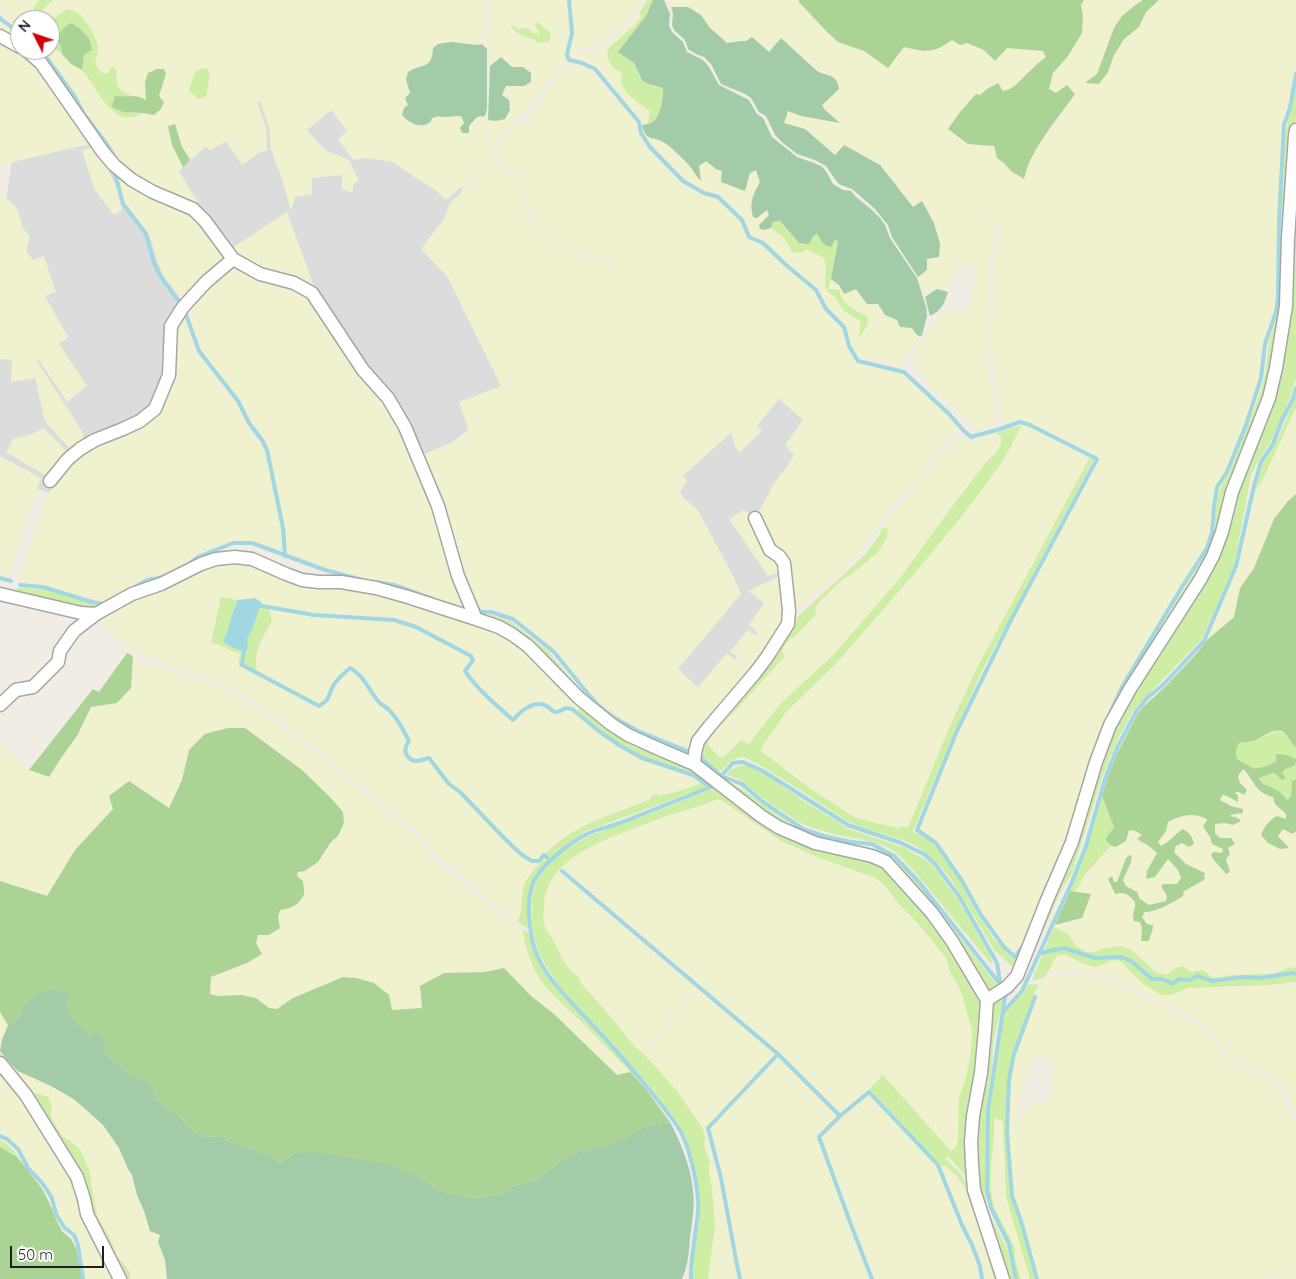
<!DOCTYPE html>
<html>
<head>
<meta charset="utf-8">
<style>
	body { margin:0 }
	#map { position:relative; width:1296px; height:1279px; overflow:hidden; background:#f1ece4; font-family:Quicksand,sans-serif }
	canvas { display:block }
	.north { position:absolute; left:10px; top:10px; width:50px; height:50px; box-sizing:border-box; background:#fff; border:1px solid #a5a5a5; border-radius:50%; rotate:311deg; font-size:14px; font-weight:700; line-height:20px; text-align:center; color:#1f1f1f }
	.north::after { content:''; display:block; margin:auto; width:18px; height:22px; background:#ce000d; clip-path:polygon(50% 0,100% 100%,50% 72%,0 100%) }
	.scale { position:absolute; left:10px; top:1246px; width:94px; height:22px; box-sizing:border-box; border:2px solid #1f1f1f; border-top:0; padding-left:6px; font-size:15px; line-height:18px; white-space:nowrap; color:#1f1f1f; -webkit-text-stroke:4px #fff; paint-order:stroke }
</style>
</head>
<body>
<div id="map">
<canvas width="1296" height="1279"></canvas>
<div class="north">N</div>
<div class="scale">50 m</div>
</div>
<script>
const ctx = document.querySelector('canvas').getContext('2d');
ctx.lineJoin = 'round';
function paint(path, color) {
  ctx.fillStyle = color;
  ctx.fill(path, 'evenodd');
}
function strokePath(path, color, width, dash) {
  ctx.strokeStyle = color;
  ctx.lineWidth = width;
  ctx.lineCap = dash ? 'butt' : 'round';
  ctx.setLineDash(dash || []);
  ctx.stroke(path);
}
paint(new Path2D(`
	M213 101 362 104 440 121 526 387 429 459 278 241 185 311 170 423 105 509 34 488 0 468V240L13 153 82 132Z
	M781 380 815 420 759 512 793 591 695 707 663 670 728 579 672 477Z`), '#dddcdc');
paint(new Path2D(`
	M0 0H39L34 5 31 14 30 20H20V30L14 27 6 19 0 9Z
	M53 0H488L484 19 482 44 478 45 451 42 438 44 433 48V56L429 63 424 66 414 68 407 88 410 93 408 105 402 115 406 120 414 124 436 116 448 118 457 116 462 117 464 123 469 133V126L477 117 485 116 484 132 487 144 494 158 446 200 433 188 420 181 393 162 366 158 353 160 338 139 347 131 331 110 307 130 325 150 349 160 359 181 354 183 352 193 342 189V175L312 178V194L295 197 291 211 282 178 276 164 271 149 269 127 260 101 256 98 266 128 267 150 259 153 242 165 226 141 210 151 206 147 190 160 182 147 175 125 172 145 183 167 179 171 199 204 195 207 170 196 117 164 118 157 110 145 86 114 77 97 43 50H50V43L71 64 82 70 89 77 105 102 112 111 118 115 137 117 143 113 154 115 166 74 145 91 146 101 140 97 123 92 119 89 117 83V76L108 73H102L96 65 95 58 98 50 92 32 77 12 58 15 50 23V20H40L41 13 47 4Z
	M492 0H566L569 31 565 55 566 62 545 86 537 97 527 109 505 132 494 152 490 143 487 131 488 120 496 121 502 95 507 86H524L523 67H512L501 57 490 66V47L485 43 488 16ZM537 23 551 33 537 43 511 25 518 29 526 28 540 37 535 26Z
	M571 0H643L623 27 592 47 579 48 570 57 569 54 573 37Z
	M668 0H799V2L827 32 838 42 864 51 888 68 904 47 923 51 941 48 952 40 960 45 967 43 984 50 995 61 1007 48 1043 51 1046 57 1030 70 1018 84 1010 90 1003 91 987 89 980 95 968 144 994 145 997 158 1004 163 1011 171 1025 179 1027 167 1036 150 1064 111 1056 93 1049 90 1053 73 1068 56 1083 16 1081 5 1084 0H1143L1134 6 1107 44 1097 74 1086 83 1099 84 1108 72 1114 55 1124 39 1139 27 1146 12 1159 0H1296V61L1289 107 1282 124 1281 140 1275 306 1264 341 1259 377 1247 417 1226 471 1216 486 1214 493 1212 526 1207 545 1180 586 1121 686 1103 724 1093 749 1067 836 1023 944 1020 949 1015 951 1007 947 1002 942 982 914 948 856 937 842 919 829 959 730 1013 619 1100 458 1030 423 1020 420 1008 424 1002 421 996 378 989 347 994 297V265L999 246 1002 228 983 218 987 224 998 231 990 262 988 295 990 310 986 350 998 417 987 427 977 430 947 401 929 386 919 368 911 360 916 347 923 340 927 330 950 308 959 314 967 310 978 269 959 264 948 292 937 289 925 297 918 277 927 270V259L940 244 934 223 923 201 913 207 880 164 844 145 835 155 805 129 784 123 788 111 801 116 839 122 825 110 822 105 829 100 838 84 834 77 829 74H823L817 71 781 38 769 52 746 41H741L727 43 709 27 701 15 688 7H671Z
	M639 13 642 16 636 24 609 48 607 53 610 62 613 67 619 70 622 75 620 80 650 111 648 124 642 125 636 116 596 68 584 62 572 59 578 53 583 52H592L624 31Z
	M0 21 6 27 20 35V44L0 33Z
	M0 40 29 55 94 143 0 165Z
	M573 64 584 67 594 73 636 123 638 132 649 149 682 183 704 195 717 199 740 221 747 237 763 245 785 267 815 292 824 311 842 328 846 346 857 362 881 368 903 374 947 415 960 431 939 448 920 477 887 512 862 550 851 562 796 610 791 603 786 555 783 550 772 543 758 514 774 483 795 456 785 445 803 420 779 399 757 426 762 431 739 453 736 448 731 433 683 476 687 481 679 494 698 510 734 578 741 594 678 669 698 687 727 653 750 673 690 749 640 728 617 716 599 702 555 650 513 617 499 610 490 607 474 608 421 456 470 434 459 402 501 386 447 276 421 249 443 220 451 202 495 160 511 176 517 184 521 200 528 214 550 242 569 251 584 260 615 265V262L584 257 570 248 552 241 530 211 524 199 519 182 513 172 497 157 496 154 509 133 528 117 540 101 549 87 568 66Z
	M647 136 665 142 691 167 696 176 701 180 699 166 706 161 716 169 722 171 735 187 745 191 750 173 756 170 760 182 755 190 750 207 753 217 757 218 767 210 769 215 759 225 764 230 771 228 784 238 825 258 828 292 835 297 844 311 861 322 867 316 851 308 840 298 828 289 831 279 839 285 856 289 867 304H878L885 315 897 320 913 328 916 334 920 337 910 349 902 367 887 362 859 357 851 346 845 325 827 307 818 288 785 262 764 241 751 234 744 218 719 194 707 191 681 176 650 143Z
	M96 146 109 168V173L118 190 119 200 122 209 114 215 94 189 82 150Z
	M116 170 193 214 226 255 224 259 183 302 164 277 156 258 152 242 146 230 125 203Z
	M0 192 14 205 19 213 23 228 30 237 26 251 33 260 44 256 56 292 45 296 68 337 59 344 87 386 67 402 39 360 37 361 83 433V445L73 452 48 425 44 418 35 378 11 382 12 360 0 359Z
	M287 212 314 286 311 288 242 261 232 248Z
	M234 268 252 277 276 285 305 298 313 303 393 414 435 511 466 607 443 601 394 583 359 578 286 554 285 526 268 449 263 438 246 413 240 399 229 388 201 348 195 335 187 309 225 269Z
	M184 314 191 338 198 353 226 392 236 403 263 449 273 485 281 527 282 552 260 543 243 540 232 541 196 555 177 569 146 578 102 601 42 585 21 582 19 578 44 501 53 485 63 472 88 448 158 412 175 327Z
	M1296 407V494L1288 501 1274 519 1254 568 1240 588 1234 617 1208 639 1238 565 1255 492 1264 477Z
	M1022 425 1090 457 977 668 949 728 908 828H899L875 823 854 817 808 787 760 750 786 712 835 665 900 590 915 573 953 527 978 495 999 466 1010 448Z
	M44 428 70 455 50 478 6 452 13 439 32 434Z
	M996 433 1001 437V444L996 453 986 462 942 520 901 577 833 655 780 704 748 744 741 740 724 757H719L709 746 707 739 736 710 784 656 782 652 784 646 791 637 799 632 816 614 815 608 821 600 842 580 853 573 888 529 883 527 887 518 906 500 944 451 962 436 970 440H978Z
	M0 456 41 478 8 576 0 574Z
	M744 510 752 516 783 572 768 576 729 519Z
	M245 562 350 589 404 600 484 625 520 644 580 704 578 712 573 707 567 706 557 711 553 710 544 703 539 702 532 704 518 711 512 718 499 706 467 671 474 661 473 655 439 636 415 624 397 618 330 613H314L262 605 261 602 255 598 238 600 221 597 211 642 241 654 238 665 241 667 316 708 323 707 330 701 335 689 344 675 350 671 355 673 368 688 378 703 391 715 407 740 403 749 404 755 406 759 410 762 415 763 426 761 430 762 449 785 460 794 505 841 521 856 532 863H537L543 860 528 877 521 904V916L517 921 508 915 444 861 412 827 315 747 251 699 236 689 229 686 143 655 128 647 103 625 101 620 105 614 128 601 222 563Z
	M782 575 786 618 771 645 749 625 764 603 748 591Z
	M269 609 314 616 395 621 416 628 471 656 472 660 465 668V672L483 694 510 721 515 720 528 709 537 707 546 708 555 714H558L564 711 570 710H573L598 733 629 752 645 760 687 774 701 782 692 788 680 791 651 796 652 799 597 819 581 827 554 845 537 860H532L511 844 462 791 451 782 431 758 426 755 416 760 409 756 407 751V748L410 742 409 737 391 710 380 700 370 685 355 668 348 666 344 669 333 683 323 702 320 703H316L257 672 256 655 259 646 272 621Z
	M748 630 770 647 752 670 730 651Z
	M133 656 140 661 228 689 249 703 312 750 407 829 440 865 506 919 523 930 525 944 530 958 536 972 543 983 567 1009 630 1072 617 1075 554 1014 531 996 504 968 485 972 444 973 420 986 422 1008 392 1010 343 977 293 998 277 1009 269 1008 256 998 242 995 218 996 209 994 211 977 247 963 256 943 258 935H269L278 917 280 910 287 909 299 872 305 871 318 862 331 842 338 836 344 823 343 812 330 797 302 770 245 728 189 750 182 780 169 808 130 781 113 808 75 850 47 896 0 881V742L28 770 49 777 61 758 77 736 91 707 117 703 131 688Z
	M1243 768 1248 773 1253 782 1266 795 1273 797 1275 804 1286 814V819L1265 827 1288 847 1278 836 1284 829 1293 834 1296 831V968L1291 967 1273 974 1232 975 1220 977 1213 978 1197 971 1191 972 1174 969 1167 975 1155 972 1132 950 1121 946 1104 948 1095 952H1087L1076 946 1073 941 1054 927 1055 925 1082 918 1091 894 1075 892 1086 873 1111 846 1116 847 1126 841 1129 830 1136 831 1143 835 1137 840 1149 846 1157 853 1147 871 1155 877 1168 859 1178 870 1181 879 1177 884H1164L1162 886 1167 896 1166 901 1149 905 1140 899 1137 892 1126 885 1123 880 1125 874 1126 858 1117 882 1110 884 1115 893 1121 892 1125 893 1135 902 1136 906 1133 913 1140 922 1142 928 1141 941 1150 936 1153 931 1142 917 1145 912 1150 913 1169 905 1180 898 1184 891 1204 880 1205 873 1186 864 1174 852 1176 846 1183 843V829L1172 837 1166 844 1161 846 1157 842 1166 831 1168 822 1177 817 1187 814 1201 816 1207 819 1206 822 1203 826 1210 837 1212 844 1223 849V853L1214 852 1212 860 1223 868 1226 873 1228 864 1226 859 1228 848 1235 844 1226 839 1220 838 1215 833V823H1225L1233 825 1238 818 1229 816 1233 814H1238L1237 807 1223 803 1219 800 1221 795 1227 796 1233 799 1234 792 1239 791 1243 795 1246 790 1240 783 1238 776Z
	M716 800H721L781 841 798 849 876 878 887 888 898 903 921 927 946 958 950 972 959 987 963 997 972 1031 971 1051 966 1077 962 1088 958 1128V1139L957 1145 953 1150 951 1151 949 1149 883 1075 869 1089 841 1113 780 1052 561 867 583 851 596 844 664 817 704 805Z
	M558 871 697 989 642 1052 635 1047 606 1011 585 988 579 977 573 973 566 965 544 925 542 917 544 913V896L546 890Z
	M1058 955H1066L1084 964 1095 967 1102 965 1112 960 1120 961 1142 983 1150 988 1171 995 1188 988 1268 985 1296 982V1113L1283 1087 1279 1082 1255 1070 1237 1063 1230 1057 1212 1034 1200 1022 1178 1009 1157 1002 1127 985 1098 974 1067 971 1049 973 1052 963Z
	M1069 975 1099 978 1127 989 1154 1004 1177 1013 1194 1022 1210 1036 1227 1059 1233 1064 1243 1069 1264 1077 1270 1080 1277 1087 1287 1108 1296 1122V1279H1288L1271 1273 1268 1279H1038L1022 1221 1013 1195 1008 1130 1033 1102 1049 1103 1054 1061 1035 1055 1021 1097 1018 1115 1009 1125 1010 1079 1016 1053 1037 994 1035 991 1039 985 1052 976Z
	M699 990 776 1054 705 1130 720 1184 738 1279H708L715 1226 712 1189 708 1165 711 1163 704 1147 705 1138 703 1129 644 1054Z
	M0 1012 8 1025 2 1040V1059L0 1057Z
	M778 1056 838 1117 817 1136 847 1220 870 1279H742L732 1232 722 1169 710 1130 711 1127Z
	M9 1062 18 1071 51 1086 75 1100 103 1125 119 1148 128 1169 132 1175 137 1195 144 1211 160 1235 165 1260 167 1279H130V1272L117 1256 110 1238 97 1216 89 1170 80 1150 72 1142 63 1137 59 1131 51 1117 52 1107 48 1097 32 1092Z
	M0 1069 11 1083 74 1180 118 1279H86L80 1241 74 1232 65 1224 59 1214 54 1197 45 1183 29 1167 19 1148 0 1134Z
	M869 1094 936 1166 958 1224 970 1246 975 1261 979 1279H875L820 1137Z
	M994 1118 1003 1121 1006 1196 1030 1279H1021L1015 1260V1248L994 1206 991 1188V1167L994 1135Z
	M939 1165 947 1167 957 1176 965 1188 980 1228 994 1279H984V1274L974 1244 963 1223Z`), '#f0f1ce');
paint(new Path2D(`
	M39 0H53C45 6 41 11 40 20H30C31 11 34 6 39 0Z
	M648 0H653L646 16 624 45 625 57C639 63 635 73 644 81 649 86 656 87 663 88 664 95 660 115 655 120 654 121 649 124 648 124L650 111C638 102 617 91 622 74 619 70 617 70 613 67 609 63 608 58 607 53L609 48 636 24 642 16 639 13Z
	M67 9C70 10 75 11 78 13 86 19 97 38 98 47 98 62 90 58 102 73H108L112 67 116 68C118 85 113 89 132 95L124 97 132 113H143C113 132 98 88 82 70L84 55 92 50 91 42 82 29 63 55 71 64 50 43V23L58 15Z
	M537 22 551 33 549 42 537 43 533 39 522 36 515 31 510 24 518 29 526 28 540 36 535 25Z
	M202 68 207 69 210 74 206 97 199 99 189 91 195 72Z
	M1296 86V117L1293 133 1285 286 1269 383 1211 554 1124 695 1070 841 1016 970 995 951 955 885 948 875 933 859 916 846 906 841 861 827 847 821C833 812 751 756 742 757 733 758 726 766 719 772L700 754 701 741 798 616 865 555 878 537 883 527 888 529 887 538 877 553 853 573 842 580 821 600 815 608 816 614C811 619 806 625 801 630 793 639 786 639 782 652L785 656 736 710 707 739 709 746 719 757H724L741 740 749 744 780 704 833 655 901 577 942 520 986 462 996 453 1001 444V437L996 433 1022 425 1010 448 999 466 978 495 953 527 915 573 900 590 835 665 786 712 760 750 808 787 854 817 875 823 899 828 902 826 908 828 949 728 977 668 1090 457 1094 459 983 669 955 731 913 831 928 840 936 846 962 884 980 918 994 939 1010 956 1016 961 1070 835 1126 684 1209 548 1213 537 1217 498 1220 488 1230 471 1258 399 1265 375 1269 342 1279 309 1281 298V220L1285 136Z
	M1296 196V378L1290 398 1274 436 1259 460 1251 475 1234 566 1202 639 1144 699 1132 713 1119 737 1102 778 1072 873 1060 893 1021 981 1014 991 1003 1001 993 1043 992 1068 986 1110 985 1184 986 1201 988 1209 992 1219 1007 1248 1014 1279H1008L978 1185 976 1121 990 1012 995 1003 1012 986 1113 727 1145 669 1233 506 1271 400 1295 212Z
	M780 221 799 243 812 238 817 233 834 239 838 242 831 279 828 289 839 290C842 305 855 310 867 316L868 324 859 337 861 322 844 311 835 297 828 292 825 287 826 266 824 258 806 249 800 253 792 252 784 238 771 228 773 222Z
	M1296 397V407L1264 477 1255 492 1263 462 1275 445Z
	M17 588 45 589 102 606 93 610 15 595Z
	M221 597 238 600C231 613 230 628 223 641L227 645 243 651 241 667 238 665 240 654 211 642Z
	M261 607 269 609 272 621C262 640 253 649 257 672L244 664 248 645 247 639 259 610Z
	M477 614 492 615 510 621 547 650 587 698 616 721 636 733 693 756 692 761 657 746 618 727 581 696 539 653 515 632 504 625 477 617Z
	M580 704 608 729 621 738 635 747 686 765 705 778 702 779C685 768 664 765 645 757 620 747 598 729 578 712Z
	M1277 731C1290 733 1287 742 1296 747V759C1290 755 1283 754 1276 754V762C1270 764 1263 768 1257 768 1252 769 1251 766 1246 764 1234 759 1234 754 1239 743L1254 741Z
	M698 757 719 777 745 791 781 818 799 829 812 835 875 849 885 853 893 859 918 883 1000 989 990 991 986 989 898 867 813 839 783 826 698 762Z
	M1296 763V779L1292 781 1291 796 1287 800C1284 796 1280 791 1275 789 1268 785 1263 786 1259 777L1269 774 1282 773 1285 768 1294 766Z
	M746 765 765 774 801 799 849 829 905 848 929 862 937 871 959 901 991 956 992 965 972 941 914 871 899 855 891 849 874 842 833 834 810 827 797 821 761 797 739 779 726 775C733 767 736 766 746 765Z
	M701 782 707 787 586 831 564 846 544 865 531 883 528 892 527 917 528 929 517 921C524 912 520 898 524 886 527 876 536 868 543 860L546 861 549 858 545 854C575 823 613 815 651 799V796L658 794 659 796C674 792 688 790 701 782Z
	M716 786 741 806 854 857 884 867 928 913 979 998 982 1011 965 1157 966 1170 969 1180 948 1156 946 1159 958 1171 970 1187 998 1279H994L980 1228 965 1188 957 1176 947 1167 939 1165 869 1089 883 1075 949 1149 951 1151C956 1149 957 1144 958 1139L959 1098 966 1077 971 1051 972 1031 963 997 959 987 950 972 946 958 921 927 898 903 887 888 876 878 817 857 781 841 721 800C714 799 709 803 703 805 687 810 671 814 656 820 616 836 543 855 544 909 544 914 542 918 544 924 546 930 550 935 553 940 560 953 566 970 579 977L581 983 585 988 606 1011 635 1047 644 1054 677 1091 703 1129 705 1138 704 1147 711 1164 708 1165 712 1189 715 1226 708 1279H693C691 1252 702 1227 699 1200 697 1177 693 1154 684 1134 678 1121 668 1110 660 1100 630 1060 595 1025 562 989 542 963 530 942 532 908 532 898 532 888 538 879 541 872 547 866 553 861 580 835 609 829 644 816 667 807 689 798 712 789Z
	M1102 796 1114 827 1105 839 1111 846 1086 873 1075 892 1070 891C1084 860 1093 828 1102 796Z
	M1054 927 1068 934 1073 941 1076 946 1086 952H1095L1104 948 1121 946 1132 950 1155 972 1167 975 1174 969 1182 966 1191 972 1203 970 1213 978 1232 975 1273 974 1291 967 1296 968V982L1268 985 1188 988 1171 995H1161L1142 983 1120 961 1112 960 1102 965 1095 967 1084 964 1066 955H1058C1049 966 1049 981 1032 980Z
	M523 930 530 934 538 960 542 969 555 987 627 1064 645 1088C625 1067 605 1045 584 1024 568 1009 545 990 535 971 529 958 525 945 523 930Z
	M1028 984 1039 985 1035 991 1013 1053 1007 1079 1006 1132 1011 1197 1020 1223 1035 1279H1030L1006 1196 1003 1121 994 1118V1135L991 1167V1188L992 1197 994 1207 1015 1248V1260L1021 1279H1017L1010 1244 992 1209 988 1191 990 1110 994 1082 998 1046 1004 1012 1013 1002 1023 993Z
	M0 1052 32 1092 48 1097 52 1107 51 1117 59 1131 63 1137 72 1142 80 1150 85 1160 89 1170 97 1216 110 1238 117 1256 130 1272V1279H125L89 1208 2 1059Z
	M0 1140C13 1147 19 1157 26 1170L17 1157 0 1147Z`), '#ceeea6');
paint(new Path2D(`
	M799 0H1084L1081 5 1083 16 1082 33 1068 56 1053 73 1049 89 1056 93 1067 85 1075 94C1057 120 1031 148 1024 179L1011 171 1004 163 997 158 994 146 968 144 948 129 960 112 976 94 980 95 987 89 998 83 1003 91C1015 89 1021 79 1030 71 1035 66 1040 61 1046 57L1043 51 1007 48 995 61 984 50 967 43 960 45 952 40C933 54 926 52 904 47L888 68 864 51 838 42 827 32 799 2Z
	M1143 0H1159L1146 12 1139 27 1124 39 1114 55 1108 72 1099 84 1085 83 1097 74 1114 28 1122 16 1134 6Z
	M71 23C83 30 91 36 92 50L84 55 82 70 71 64 63 55 57 36 65 27Z
	M157 69H164L166 74 159 96 164 102 161 109 154 115 143 113 123 112 112 107 115 96C129 98 132 93 146 100L145 82 148 73Z
	M175 124 182 147 190 160 183 167 172 145 168 126Z
	M1296 494V747C1290 744 1289 735 1283 732 1275 727 1263 737 1256 740 1250 742 1245 742 1239 743 1234 754 1234 759 1246 764 1251 766 1252 769 1257 768 1263 768 1270 764 1276 762V754C1283 754 1290 755 1296 759V763L1294 766 1285 769 1282 773 1286 778 1282 780 1275 773 1269 774 1259 778C1263 786 1268 785 1275 789 1280 791 1284 796 1287 800L1291 796 1292 781 1296 779V831L1293 834 1283 829 1278 836 1289 848 1280 849 1268 843 1261 835C1265 826 1269 820 1277 816L1286 819V814L1275 804 1273 797C1265 795 1258 791 1253 782 1249 777 1248 773 1243 769L1238 776 1240 783 1247 790 1244 795 1239 792H1235L1238 796V802L1227 796 1222 795 1220 800 1231 806 1243 809V813C1238 814 1234 813 1230 816L1238 818 1241 821 1233 825 1225 823 1215 824V833L1220 838H1231L1235 844 1228 848 1230 854 1226 859 1230 872 1226 874C1221 866 1213 862 1211 854L1214 852 1222 853 1223 849 1212 844 1210 837 1203 826 1206 822 1207 819C1193 812 1181 815 1168 822L1166 831 1158 842 1161 846C1169 843 1175 834 1183 829 1190 833 1192 836 1194 844L1189 847 1182 843 1176 846 1174 852 1186 864 1205 873 1204 880 1184 891 1183 896C1174 902 1154 913 1145 912L1142 917 1147 924 1153 925C1153 932 1150 935 1149 941H1141L1142 928 1140 922 1134 921C1131 914 1136 909 1135 902 1129 895 1125 891 1115 894L1108 879 1112 876 1114 882H1117L1126 858 1130 855 1132 856 1131 862 1123 880 1126 886 1137 892 1140 899 1149 905 1166 901 1167 896 1161 886 1164 884H1177L1181 878 1178 870 1168 859 1155 877 1146 879 1147 871 1157 853 1149 846 1137 839 1142 835 1136 831 1129 830 1126 841 1116 847 1111 846 1105 839 1114 827 1102 796 1108 777 1118 752 1137 715 1144 706 1166 686 1196 654 1208 639 1234 617 1240 588 1254 568 1274 519 1288 501Z
	M127 653 133 656 131 688 117 703 91 707 77 736 61 758 49 777 29 770 93 689 99 692Z
	M228 728H245L302 770 330 797 343 812 344 823 338 836 331 842 318 862 305 871 298 872 297 876 303 881C303 885 305 890 304 894 301 904 290 909 280 910L278 917 280 928 269 935H258L256 943 262 954 247 963 211 977 210 994 218 996 242 995 256 998 269 1008 277 1009 293 998 343 977 356 978 374 983 389 995 392 1010 422 1008 420 986 444 973 485 972 504 968 531 996 554 1014 617 1075 630 1072 645 1088 670 1122 645 1126 626 1138 599 1147 570 1154 538 1179 513 1186 505 1194 471 1198 437 1190 420 1177 295 1153 280 1163 271 1157 245 1146 232 1143 219 1136 203 1137 191 1130 181 1118 156 1100 153 1088 145 1080 129 1074 105 1053 106 1042C84 1034 78 1027 66 1008L69 994 24 1006 19 1018 8 1025 0 1012V881L47 896 75 850 113 809 109 796 129 781 169 808 182 780 189 750 205 734Z
	M1070 891 1091 894 1082 918 1055 925Z
	M0 1147 17 1157 41 1187 49 1202 56 1219 62 1231 71 1239 76 1248 82 1279H0Z`), '#acd396');
paint(new Path2D(`
	M653 0H664L670 14 669 26 672 32 683 42 687 52 703 60 709 67 719 85 749 100 757 114 763 118 772 137 797 157 814 163 821 166 826 171 833 184 843 190 851 191 856 197 872 210 880 218 885 225 890 238 917 278 926 307 927 316 922 335 920 337 916 334 912 328 900 327 897 320 885 315 878 304H867L856 289 844 294 839 285 831 279 838 242 835 239 831 247C822 245 821 240 817 233L812 238 809 244 799 243 780 221 773 222 771 228 764 230 760 229 759 225 769 215 767 210 757 218 753 217C749 203 753 194 760 182L756 170 750 173 745 191 721 182 722 171 716 169 706 161 699 166 701 181C697 177 695 174 692 169 688 163 671 147 665 143 653 135 646 143 642 125 646 124 651 124 654 121 660 116 664 96 663 88L648 84 642 80 634 63 618 52 646 16Z
	M671 7H688L701 15 709 27 727 43 741 41H746L752 37 769 52 781 38 817 71C827 77 837 73 839 89L822 105 825 110 840 123 801 116 788 111 784 123 805 129 835 155 844 145 880 165 913 207 922 201 934 223 940 244 939 257 927 259V270L918 277 892 237 888 225 874 208 852 189 841 185 837 182 826 166 815 160 797 154 783 143 775 135 766 116 759 112 751 98 745 94 721 84 711 64 704 57 696 54 688 49 685 40 674 30 672 25 673 13Z
	M451 42 478 45 482 44 487 49V109L485 116 477 117 469 126V133H462L460 128 464 123 462 117C456 115 453 117 447 117 443 117 438 116 435 117 429 119 433 119 430 122 421 130 408 122 402 115L404 108 408 105 405 98 410 93 406 79 408 72C422 63 432 70 433 48L438 44Z
	M501 57 512 67H523L531 73V82L524 86H506L502 95 509 100 510 110 505 119 496 121 488 120 490 66Z
	M937 289 948 292C944 304 942 310 930 316L925 297Z
	M53 989 69 994 66 1008C73 1019 80 1028 91 1036L97 1033 106 1042 105 1053 129 1074 145 1080 153 1088 156 1100 181 1118 191 1130 203 1137 219 1136 232 1143 245 1146 271 1157 280 1163 295 1153 315 1152 387 1164 420 1177 437 1190 471 1198 505 1194 513 1186 538 1179 570 1154 599 1147 626 1138 645 1126 670 1122C681 1143 691 1167 693 1191 695 1206 692 1223 690 1238 689 1251 688 1266 682 1279H167L165 1260 158 1242 160 1235 150 1231 144 1211 137 1195 132 1175 128 1169 119 1148 103 1125 75 1100 51 1086 18 1071 9 1062 0 1051 2 1040 8 1025 19 1018 24 1006 37 994Z`), '#a4cba7');
paint(new Path2D(`
	M255 598 261 602 262 606 259 610 253 627 247 639 248 644 247 651 244 652 227 645 223 641C230 628 231 613 238 600Z`), '#a1d7e1');
strokePath(new Path2D(`
	M569 0 572 33 567 55 569 60 582 63 595 69 639 122 641 133 650 147 683 181 704 193 718 197 742 220 749 237 763 243 786 265 816 290 826 309 844 327 849 346 858 361 904 372 949 414 964 431 971 437 1000 429 1020 422 1030 425 1097 459 1012 618 956 733 917 830 936 843 962 881 981 915 1004 947 1015 957 1023 946
	M0 18 2 20 20 33
	M41 50 75 97 84 114 108 146 113 155
	M114 170 123 204 146 234 154 263 161 277 180 303
	M185 312 199 351 238 401 249 423 262 440 267 450 283 528 285 556
	M189 564 198 557 233 543H252L325 570 359 579
	M0 578 11 581
	M376 582 394 585 433 599
	M20 585 43 587 92 602 103 604 105 603
	M133 588 147 580 164 577
	M262 606 314 615 394 620 416 627 471 656 473 660 465 671C477 689 496 705 513 720 519 713 530 703 541 704 554 706 549 718 566 708L572 709 600 732 619 745 642 758 693 775 711 787
	M477 612H491L513 619 554 652 584 689 598 705 613 717 638 731 690 752
	M244 652 242 665 319 706C331 699 327 697 333 686 337 679 344 673 350 668 364 675 368 689 378 701 381 705 387 707 390 711 398 719 404 731 409 741 406 746 403 751 408 757 410 759 412 761 416 761 420 761 424 759 429 758L449 784 460 792 506 840 522 855 532 861H539L544 855 547 858
	M1111 711 1122 687 1182 587 1207 548 1212 533 1214 506 1217 487 1227 472 1246 425 1261 378 1265 344 1276 312 1278 298 1279 220 1284 125 1290 108 1296 74
	M699 756 721 776 742 784 763 802 803 829 824 836 851 842 872 844 894 856 919 882 1000 984
	M721 776 733 763 743 762 763 771 848 825 901 843 924 854 935 864 959 896 997 963 1000 982
	M562 871 778 1054 840 1116 819 1137 850 1222 872 1279
	M1040 953 1064 948 1095 958 1121 957 1131 961 1152 979H1162L1173 984 1178 979 1190 980 1197 976 1213 981 1243 977 1259 978 1292 973 1296 974
	M1005 997 988 1110 987 1191 991 1208 1009 1244 1016 1279
	M1035 997 1014 1054 1009 1079 1007 1132 1012 1196 1021 1221 1037 1279
	M1003 1012 1022 991 1072 882 1086 846 1105 779 1118 746 1136 712 1147 698 1163 685 1204 641 1236 566 1254 486 1261 462 1273 444 1282 420 1293 399 1296 388
	M840 1116 869 1092 938 1165 962 1225 972 1245 980 1266 982 1279
	M0 1136 7 1139 18 1149 28 1168 43 1184 52 1198 56 1214 64 1227 74 1235 78 1245 83 1279
	M691 1279C690 1263 694 1249 695 1234 697 1223 699 1211 698 1200 697 1181 690 1151 682 1134 675 1121 665 1109 655 1097 633 1069 610 1043 585 1017 568 998 547 979 537 955 529 936 525 899 534 881 542 864 571 842 587 834 597 829 609 827 620 823 650 811 681 799 711 787
	M740 1279 737 1265 721 1178 708 1128 778 1054`), '#a1d7e1', 4);
const street = new Path2D(`
	M0 36 20 47
	M26 50 41 63 103 152 114 165 132 180 153 192 193 209 205 221 233 259 260 274 294 283 312 293 363 370 388 398 405 427 438 506 458 576 476 619
	M50 481 68 459 80 449 95 440 123 429 140 421 155 409 169 375 171 326 183 307 206 282 233 259
	M0 594 81 613 96 614 132 594 161 584 201 564 216 559 235 557 252 559 286 574 302 580 319 582H341L376 588 408 597 476 619 499 627 513 635 528 646 579 698 611 724 628 735 659 749 694 764 761 816 778 827 815 843 872 856 886 862 932 913 952 941 987 1000 985 1030 981 1073 973 1116 971 1142 972 1165 974 1190 1003 1279
	M0 705 16 690 33 687 58 662 60 651 74 631 96 614
	M694 764 695 753 698 741 709 727 755 673 767 657 788 624 789 610 784 563 779 556 770 550 755 518
	M987 1000 1007 987 1017 976 1047 900 1072 842 1096 762 1110 725 1130 689 1200 580 1213 556 1222 532 1232 492 1269 398 1276 368 1286 306 1288 238 1295 136 1296 130
	M0 1063 26 1095 77 1177 84 1199 87 1214 120 1279`);
strokePath(street, '#a6a6a6', 15);
strokePath(street, '#fff', 12);
</script>
</body>
</html>
